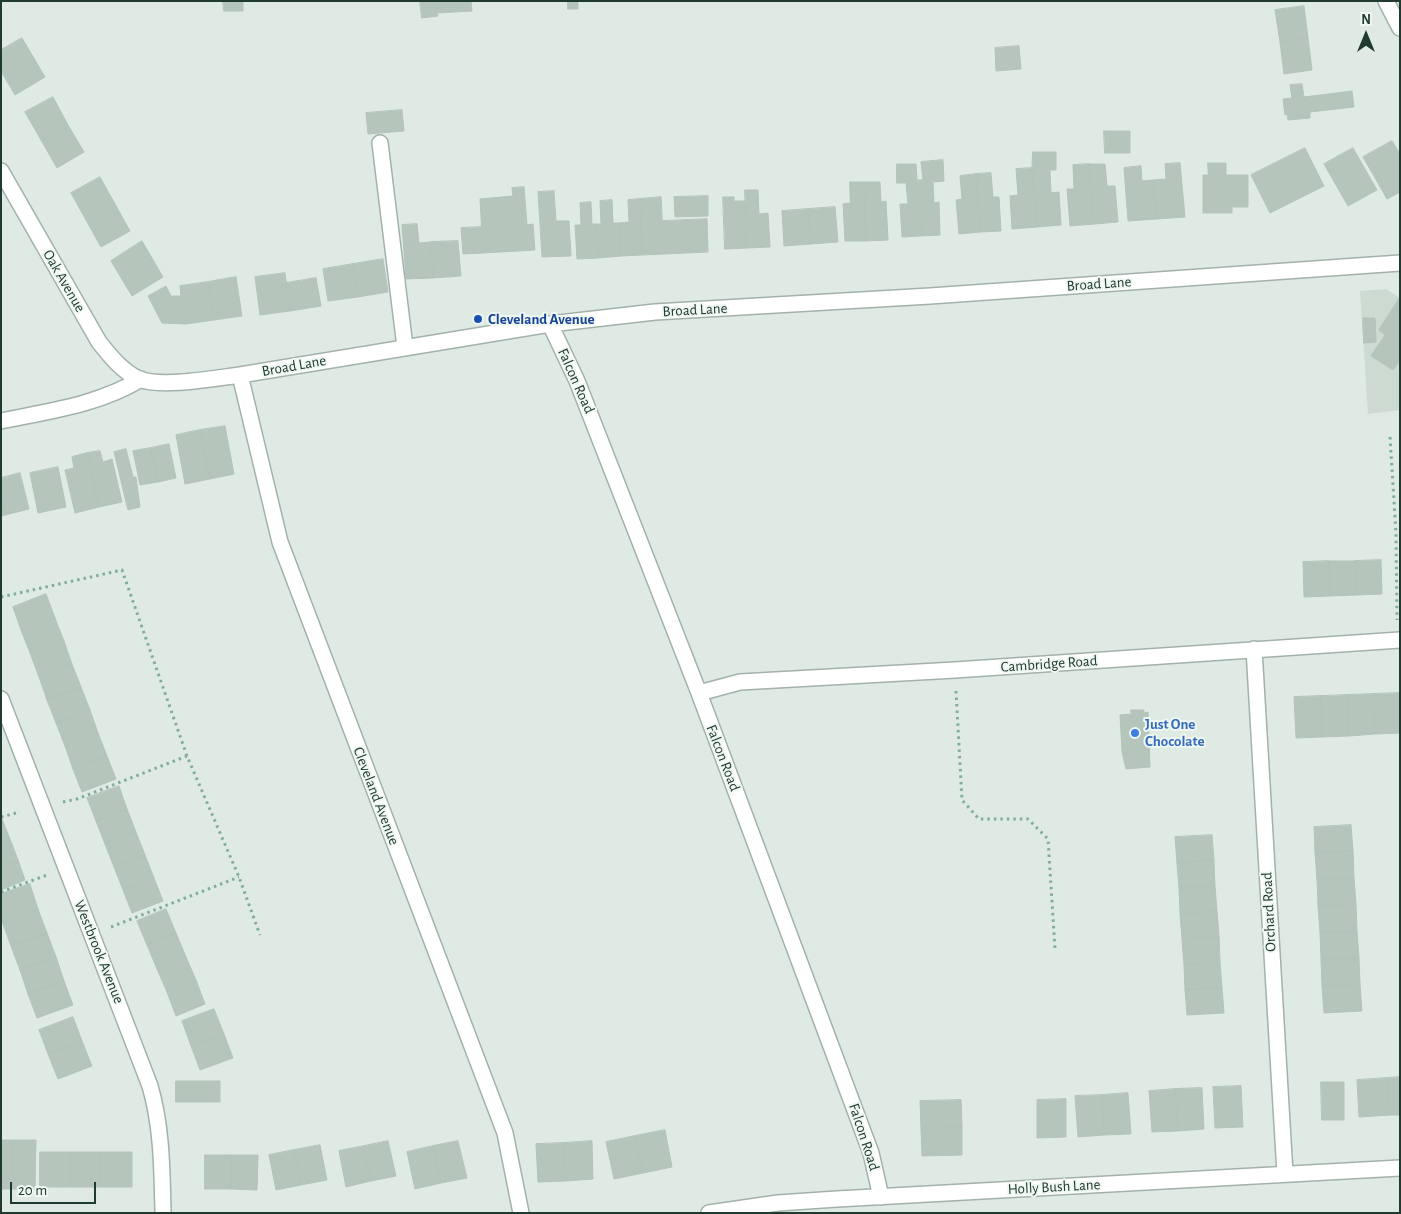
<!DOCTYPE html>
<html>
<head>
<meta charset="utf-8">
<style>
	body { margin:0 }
	#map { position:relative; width:1401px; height:1214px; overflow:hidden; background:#dfeae4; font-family:"Alegreya Sans",sans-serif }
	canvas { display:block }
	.frame { position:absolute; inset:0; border:2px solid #203a2f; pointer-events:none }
	.north { position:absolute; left:1341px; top:10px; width:50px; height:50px; -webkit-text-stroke:4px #eff7f2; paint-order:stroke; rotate:0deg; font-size:14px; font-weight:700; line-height:20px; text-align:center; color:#203a2f }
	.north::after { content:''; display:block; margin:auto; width:18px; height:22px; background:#203a2f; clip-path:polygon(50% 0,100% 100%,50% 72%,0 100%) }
	.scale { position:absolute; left:10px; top:1182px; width:86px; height:22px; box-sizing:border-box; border:2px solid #203a2f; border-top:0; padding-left:6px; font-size:15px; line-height:18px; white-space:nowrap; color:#203a2f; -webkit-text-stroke:4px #eff7f2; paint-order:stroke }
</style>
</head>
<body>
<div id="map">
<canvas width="1401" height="1214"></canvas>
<div class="frame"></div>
<div class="north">N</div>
<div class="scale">20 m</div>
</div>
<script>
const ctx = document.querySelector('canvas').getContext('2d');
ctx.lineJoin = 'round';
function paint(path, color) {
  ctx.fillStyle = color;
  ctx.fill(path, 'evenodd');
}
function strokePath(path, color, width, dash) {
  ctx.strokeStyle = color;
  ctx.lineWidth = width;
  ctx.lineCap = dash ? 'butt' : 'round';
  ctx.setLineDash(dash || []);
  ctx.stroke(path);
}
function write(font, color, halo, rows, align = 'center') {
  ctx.font = font + ' "Alegreya Sans",sans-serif';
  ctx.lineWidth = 4;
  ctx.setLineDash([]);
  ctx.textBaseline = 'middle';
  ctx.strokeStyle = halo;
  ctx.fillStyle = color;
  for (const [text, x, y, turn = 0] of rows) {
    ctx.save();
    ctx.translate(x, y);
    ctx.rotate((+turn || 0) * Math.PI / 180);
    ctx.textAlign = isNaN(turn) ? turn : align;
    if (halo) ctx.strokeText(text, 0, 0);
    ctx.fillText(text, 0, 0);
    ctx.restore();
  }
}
paint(new Path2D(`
	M1386 289 1400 298V410L1368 414 1360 291Z`), '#cddad2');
const building = new Path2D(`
	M223 1H243V11H224Z
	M420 1H471L472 11 437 13 438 16 422 18Z
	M568 1H578V9H568Z
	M1304 6 1308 38 1280 42 1275 10Z
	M22 38 45 77 15 95 1 71V50Z
	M1308 38 1312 70 1284 74 1280 42Z
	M1019 46 1021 69 996 71 995 48Z
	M1302 84 1304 97 1352 91 1354 107 1310 112V118L1288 120 1287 114 1285 115 1283 99 1292 98 1290 85Z
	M53 97 68 125 41 140 25 112Z
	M402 110 404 131 368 134 366 113Z
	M68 125 84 152 57 168 41 140Z
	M1104 131H1130V153H1105Z
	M1392 141 1400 154V192L1387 199 1363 157Z
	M1305 148 1324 186 1270 213 1251 175Z
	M1353 148 1377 190 1348 206 1324 164Z
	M1033 152H1056V170H1050L1051 193 1059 192 1061 225 1037 227 1032 168Z
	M943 160 944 181 933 182 934 203 939 202 940 235 921 236 918 180H923L921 162Z
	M1180 163 1185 217 1156 219 1153 180 1166 179 1165 164Z
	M1208 163H1226V175H1248V207H1232V213H1203V175H1208Z
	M897 164H916L921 236 902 237 900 204H908L906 183H897Z
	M1089 164H1105L1107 186H1115L1118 222 1094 224Z
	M1089 164 1094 224 1070 226 1067 189H1074L1073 165Z
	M1141 166 1142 181 1153 180 1156 219 1128 221 1124 168Z
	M1032 168 1037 227 1012 229 1010 196 1018 195 1016 169Z
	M991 173 993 197H999L1001 231 980 232 976 174Z
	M976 174 980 232 959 234 956 200 962 199 960 176Z
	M100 177 115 204 86 220 71 193Z
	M850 182H864L866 241H845L843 204 850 203Z
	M864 182H880L881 202 886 201 888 240 866 241Z
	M524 187 527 225 533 224 535 250 483 253 480 199 513 196 512 188Z
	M745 190H758L759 214 768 213 770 247 747 248Z
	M554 191 556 221H569L571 256 542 257 538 192Z
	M708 196V216L675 217 674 197Z
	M661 197 664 254 642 255 640 199Z
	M723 197H734V201H745L747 248 725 249Z
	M640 199 642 255 621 256 619 223 629 222 628 200Z
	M612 200 613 223H619L621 256 598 258 597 224H601L600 201Z
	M591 202 592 224H597L598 258 577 259 575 225H581L580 203Z
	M115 204 130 231 101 247 86 220Z
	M835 207 838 242 811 244 808 209Z
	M808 209 811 244 784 246 782 211Z
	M707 219 708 252 686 253 685 220Z
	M685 220 686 253 664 254 663 221Z
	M417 224 419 243 431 242 433 278 406 279 402 225Z
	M482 227 483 253 463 254 461 228Z
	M142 241 163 277 132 296 111 261Z
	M458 241 461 276 433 278 431 242Z
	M383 259 388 292 358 297 353 264Z
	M353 264 358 297 328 301 323 269Z
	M285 273 290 311 260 315 255 277Z
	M236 277 242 316 214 320 208 282Z
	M316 278 321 306 290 311 286 283Z
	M208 282 214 320 186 324 162 323 148 296 166 286 171 296H181L180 286Z
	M1399 299 1400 360 1393 370 1371 356 1385 335 1379 330Z
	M1363 318H1375L1376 342 1364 343Z
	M225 426 234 474 210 479 200 430Z
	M200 430 210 479 185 484 176 435Z
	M169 444 176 478 158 482 151 448Z
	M151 448 158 482 140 485 133 451Z
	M126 449 133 477H136L140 507 128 510 114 452Z
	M100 451 103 462 112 459 122 502 99 507 87 453Z
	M87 453 99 507 75 513 65 470 74 468 72 457Z
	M58 467 66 507 38 513 30 473Z
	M20 473 29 509 5 515 1 499V478Z
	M1 499 5 515 1 516Z
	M1381 560 1382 594 1356 595 1355 561Z
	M1329 561 1331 596 1304 597 1303 562Z
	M1329 561H1355L1356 595 1331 596Z
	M46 594 55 618 21 630 13 607Z
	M55 618 64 641 30 653 21 630Z
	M64 641 72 664 39 677 30 653Z
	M72 664 81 687 47 700 39 677Z
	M81 687 90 710 56 723 47 700Z
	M1400 693V733L1375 734 1373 694Z
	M1373 694 1375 734 1349 736 1347 695Z
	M1347 695 1349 736 1322 737 1321 696Z
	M1321 696 1322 737 1296 738 1294 697Z
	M90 710 98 733 65 746 56 723Z
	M1131 710H1144V713L1148 712 1150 767 1126 769 1122 752 1120 715 1131 714Z
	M98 733 107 756 73 769 65 746Z
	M107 756 116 779 82 792 73 769Z
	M119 786 127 809 96 821 87 798Z
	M127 809 136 832 105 844 96 821Z
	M2 819 10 839 1 843V820Z
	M1351 825 1353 851 1315 853 1314 827Z
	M136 832 145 855 114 867 105 844Z
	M1212 835 1214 860 1177 863 1175 837Z
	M10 839 18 860 1 866V843Z
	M1353 851 1354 878 1317 880 1315 853Z
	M145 855 154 878 123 890 114 867Z
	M18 860 25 880 1 890V866Z
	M1214 860 1215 886 1179 888 1177 863Z
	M154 878 163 901 132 913 123 890Z
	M1354 878 1356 904 1318 906 1317 880Z
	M30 884 38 909 2 921 1 894Z
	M1215 886 1217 911 1180 914 1179 888Z
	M1356 904 1357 931 1320 933 1318 906Z
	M38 909 47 933 11 946 2 921Z
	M166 909 176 933 147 945 137 921Z
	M1217 911 1219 936 1182 939 1180 914Z
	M1357 931 1359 958 1321 959 1320 933Z
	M47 933 56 957 20 970 11 946Z
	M176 933 186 957 157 969 147 945Z
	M1219 936 1220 962 1184 965 1182 939Z
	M56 957 64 981 28 994 20 970Z
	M186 957 196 980 167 992 157 969Z
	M1359 958 1360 984 1322 986 1321 959Z
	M1220 962 1222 988 1185 990 1184 965Z
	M196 980 205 1004 176 1016 167 992Z
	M64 981 73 1005 37 1018 28 994Z
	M1360 984 1362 1011 1324 1013 1322 986Z
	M1222 988 1224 1013 1187 1015 1185 990Z
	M214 1009 224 1034 191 1046 182 1021Z
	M73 1017 82 1041 48 1054 39 1030Z
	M224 1034 233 1058 200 1070 191 1046Z
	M82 1041 92 1066 58 1079 48 1054Z
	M1400 1077V1115H1390L1387 1078Z
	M1387 1078 1390 1115 1359 1117 1357 1080Z
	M176 1081H220V1102H176Z
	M1321 1082H1344V1120H1322Z
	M1241 1086 1243 1127 1215 1128 1213 1087Z
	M1202 1088 1204 1129 1178 1131 1175 1089Z
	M1175 1089 1178 1131 1152 1132 1149 1091Z
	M1128 1093 1131 1134 1104 1135 1102 1095Z
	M1102 1095 1104 1135 1078 1137 1075 1096Z
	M1066 1099V1137L1037 1138V1100Z
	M961 1100 962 1127 921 1129 920 1101Z
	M962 1127V1155L922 1156 921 1129Z
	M665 1130 672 1167 643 1173 635 1136Z
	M635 1136 643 1173 614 1179 606 1142Z
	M1 1140H13V1189H1Z
	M13 1140H36L35 1190 13 1189Z
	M388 1141 396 1176 371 1181 364 1146Z
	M458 1141 467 1178 441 1183 433 1146Z
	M592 1141 593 1179 566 1181 564 1143Z
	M564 1143 566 1181 538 1182 536 1144Z
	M320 1145 327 1180 301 1185 294 1150Z
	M364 1146 371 1181 346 1187 339 1151Z
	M433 1146 441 1183 415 1189 407 1152Z
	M294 1150 301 1185 276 1190 269 1155Z
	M40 1152H71V1187H40Z
	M71 1152H101V1187H71Z
	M101 1152H132V1187H101Z
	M205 1155H232L231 1189H205Z
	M232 1155H258L257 1190 231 1189Z`);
paint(building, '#b5c5bc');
strokePath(building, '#b2c4ba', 1);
const minor = new Path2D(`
	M1386 1 1400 28
	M380 143 405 347
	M1 171 99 342C110 356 123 372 139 379 161 388 216 378 240 375L550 324 655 312 930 296 1400 263
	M550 324 577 381 699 693 871 1153 881 1197
	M240 375 280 542 505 1133 521 1213
	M1 421C49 411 98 405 141 379
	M1254 649 1285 1174
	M699 693 740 682 955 670 1400 640
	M1 699 150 1086C162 1127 162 1170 163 1213
	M709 1213 778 1203 837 1199 1400 1168`);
strokePath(minor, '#a2b2aa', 18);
strokePath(new Path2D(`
	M1390 437 1396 533 1397 620
	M1 597 122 570 187 756 239 877 260 935
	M956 691 962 800 979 819H1028L1048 839 1055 949
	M63 802 77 799 187 756
	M1 817 20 812
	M1 892 47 875
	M111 927 239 877`), '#80ae98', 3, [2.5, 4]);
strokePath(minor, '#fff', 15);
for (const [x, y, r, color] of [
	[478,319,5,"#1a4fb4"],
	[1135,733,5,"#3f7fe0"]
]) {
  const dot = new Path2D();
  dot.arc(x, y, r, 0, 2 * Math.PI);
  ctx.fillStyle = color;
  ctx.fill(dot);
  strokePath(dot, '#eff7f2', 2);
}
write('15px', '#203a2f', '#eff7f2', [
	["Oak Avenue",64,281,60],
	["Broad Lane",1099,284,-4],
	["Broad Lane",695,310,-3],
	["Broad Lane",294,366,-10],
	["Falcon Road",576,381,66],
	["Cambridge Road",1049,664,-4],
	["Falcon Road",723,758,69],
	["Cleveland Avenue",376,796,69],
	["Orchard Road",1269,912,-93],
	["Westbrook Avenue",99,952,68],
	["Falcon Road",864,1137,72],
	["Holly Bush Lane",1054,1187,-3]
]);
write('bold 15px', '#164399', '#eff7f2', [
	["Cleveland Avenue",488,319]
], 'left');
write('bold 15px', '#366cbe', '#eff7f2', [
	["Just One",1145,724],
	["Chocolate",1145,741]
], 'left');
</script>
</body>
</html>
